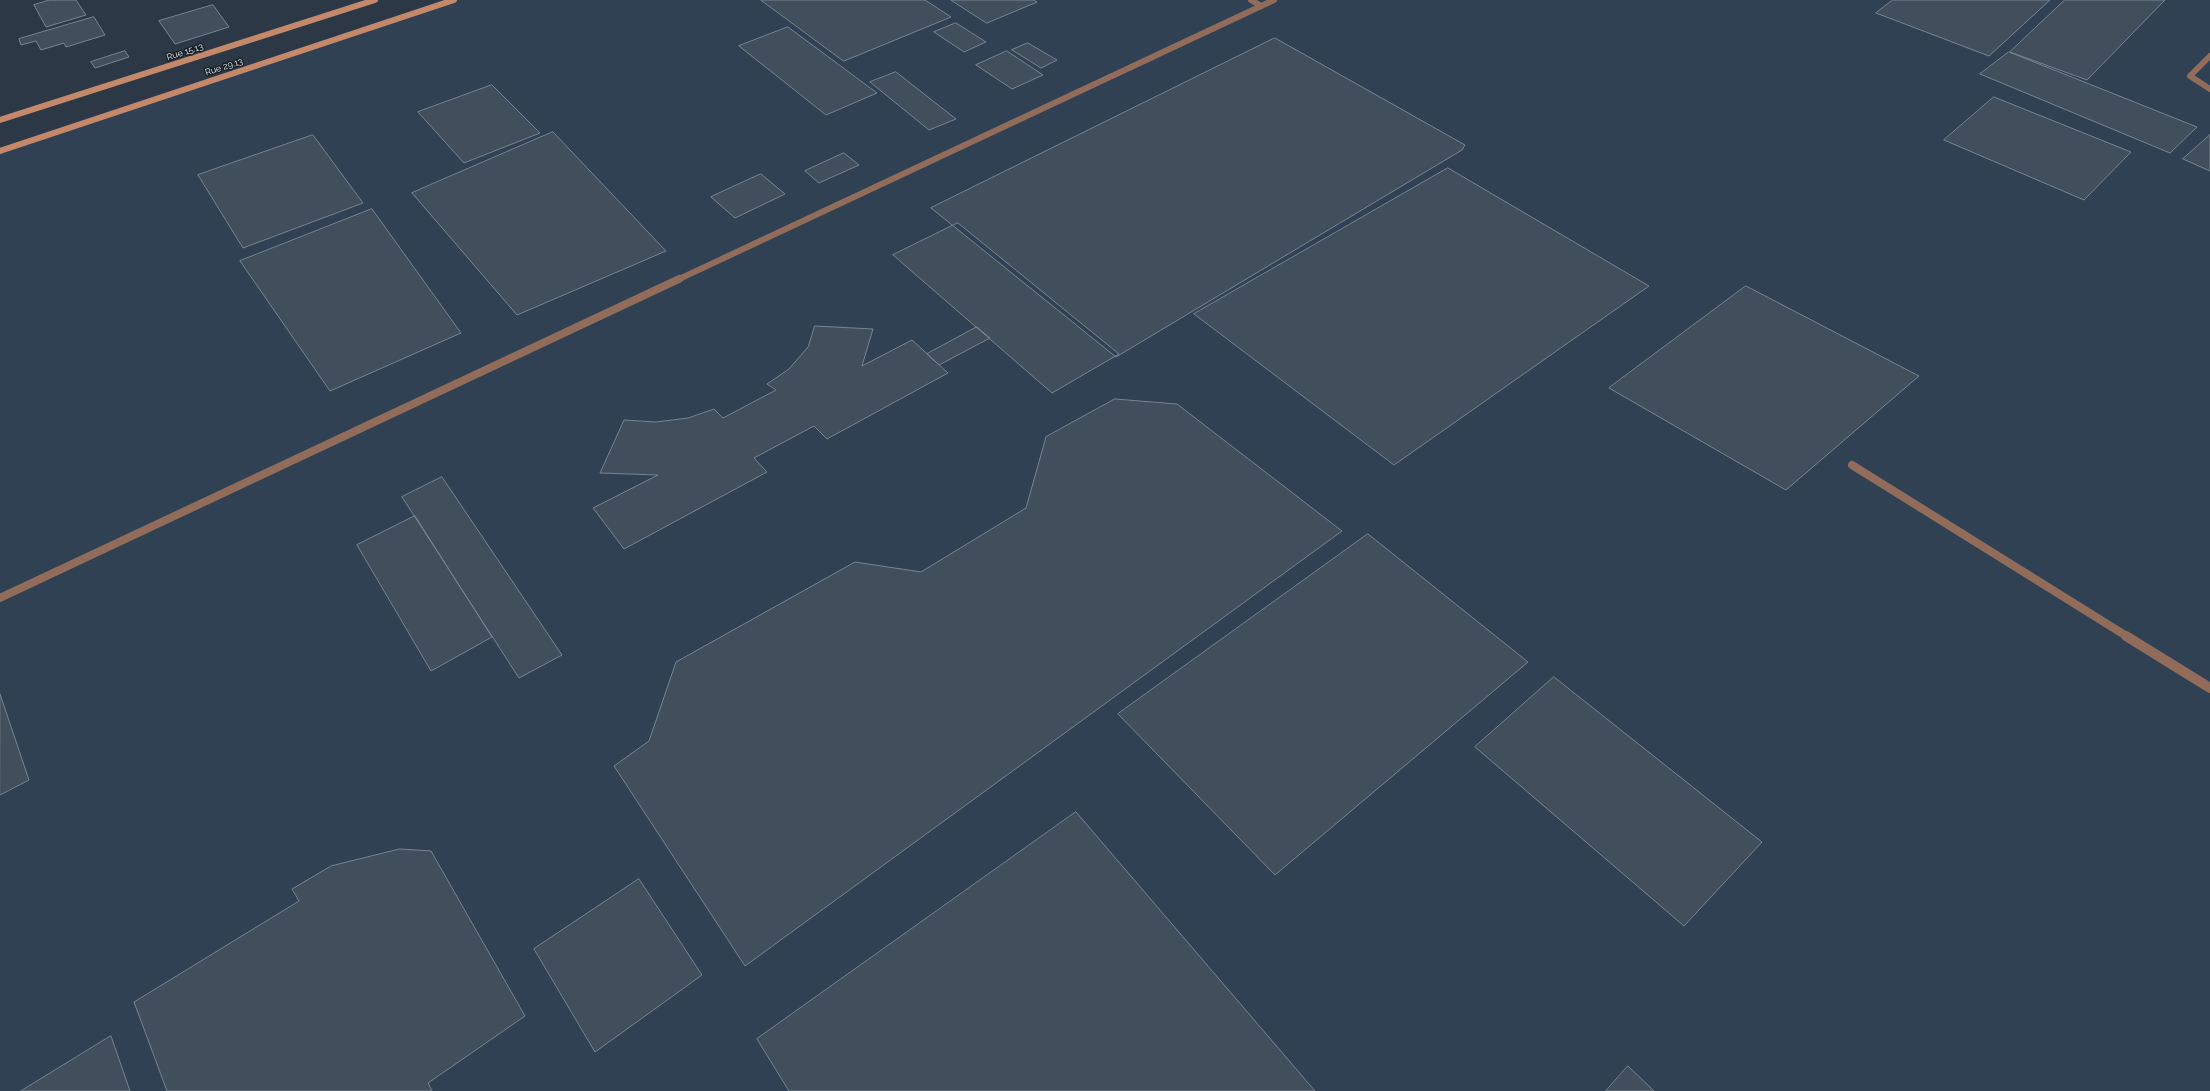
<!DOCTYPE html>
<html>
<head>
<meta charset="utf-8">
<style>
	body { margin:0 }
	canvas { display:block; background:#2c3845 }
</style>
</head>
<body>
<canvas width="2210" height="1091"></canvas>
<script>
const ctx = document.querySelector('canvas').getContext('2d');
ctx.lineJoin = 'round';
function paint(path, color) {
  ctx.fillStyle = color;
  ctx.fill(path, 'evenodd');
}
function strokePath(path, color, width, dash) {
  ctx.strokeStyle = color;
  ctx.lineWidth = width;
  ctx.lineCap = dash ? 'butt' : 'round';
  ctx.setLineDash(dash || []);
  ctx.stroke(path);
}
function write(font, color, halo, rows, align = 'center') {
  ctx.font = font + ' Raleway,sans-serif';
  ctx.lineWidth = 3;
  ctx.setLineDash([]);
  ctx.textBaseline = 'middle';
  ctx.strokeStyle = halo;
  ctx.fillStyle = color;
  for (const [text, x, y, turn = 0] of rows) {
    ctx.save();
    ctx.translate(x, y);
    ctx.rotate((+turn || 0) * Math.PI / 180);
    ctx.textAlign = isNaN(turn) ? turn : align;
    if (halo) ctx.strokeText(text, 0, 0);
    ctx.fillText(text, 0, 0);
    ctx.restore();
  }
}
paint(new Path2D(`
	M454 0H2210V1091H0V151Z`), '#304153');
const building = new Path2D(`
	M50 0H76L86 15 46 27 34 5Z
	M761 0H925L951 17 844 61Z
	M951 0H1034L1037 2 987 23Z
	M1893 0H2050L1989 56 1876 13Z
	M2065 0H2165L2087 80 2010 52Z
	M213 5 229 27 175 44 159 21Z
	M94 17 105 35 66 47 64 43 41 50 36 41 21 45 19 39Z
	M956 23 986 42 964 52 934 32Z
	M788 27 877 93 826 115 739 46Z
	M1275 38 1465 145 1462 150 1116 357 931 208Z
	M1028 43 1057 60 1041 68 1012 50Z
	M125 51 129 57 95 68 91 62Z
	M1007 51 1043 75 1012 89 976 65Z
	M2009 52 2197 127 2170 153 1980 74Z
	M896 72 956 119 929 130 870 82Z
	M492 85 540 133 464 163 418 112Z
	M1994 97 2131 152 2084 200 1944 140Z
	M553 132 666 251 517 315 412 193Z
	M313 135 363 203 243 248 198 175Z
	M2210 135V171L2183 159Z
	M844 153 859 165 819 183 805 171Z
	M1448 168 1649 286 1394 465 1194 314Z
	M761 174 785 194 735 218 711 197Z
	M372 209 461 333 330 391 240 261Z
	M958 223 1119 354 1052 393 893 255Z
	M1746 286 1919 376 1786 490 1609 388Z
	M815 326 873 329 862 366 912 340 948 373 827 439 814 426 754 458 767 472 624 549 593 508 658 475 600 473 624 420 656 422 688 418 714 409 723 418 776 390 767 384 789 369 808 347Z
	M977 327 990 338 939 365 927 354Z
	M1115 399 1177 404 1342 531 745 966 614 766 649 741 676 662 855 562 921 572 1026 508 1046 437Z
	M442 477 562 655 519 678 402 497Z
	M415 516 492 637 431 671 357 545Z
	M1368 534 1528 662 1275 875 1118 714Z
	M1554 677 1762 842 1684 926 1475 747Z
	M0 694 29 780 0 795Z
	M1076 812 1315 1091H789L757 1039Z
	M400 849 431 851 525 1016 428 1083 432 1091H167L134 1002 299 901 292 889 331 866Z
	M639 879 702 975 595 1052 534 949Z
	M111 1036 130 1091H21Z
	M1628 1066 1654 1091H1606Z`);
paint(building, '#414e5c');
strokePath(building, '#768493', 1);
strokePath(new Path2D(`
	M1251 0 1261 6
	M2210 56 2190 76 2210 89`), '#926c5a', 6);
strokePath(new Path2D(`
	M1852 465 2128 637`), '#926c5a', 8);
strokePath(new Path2D(`
	M2126 636 2210 688`), '#926c5a', 10);
strokePath(new Path2D(`
	M677 280 1274 0`), '#926c5a', 6);
strokePath(new Path2D(`
	M0 598 679 279`), '#926c5a', 8);
strokePath(new Path2D(`
	M0 120 375 0
	M0 151 454 0`), '#c4896b', 6);
write('9px', '#e0e8f0', '#191f25', [
	["Rue 15.13",185,52,-18],
	["Rue 29.13",224,67,-18]
]);
</script>
</body>
</html>
